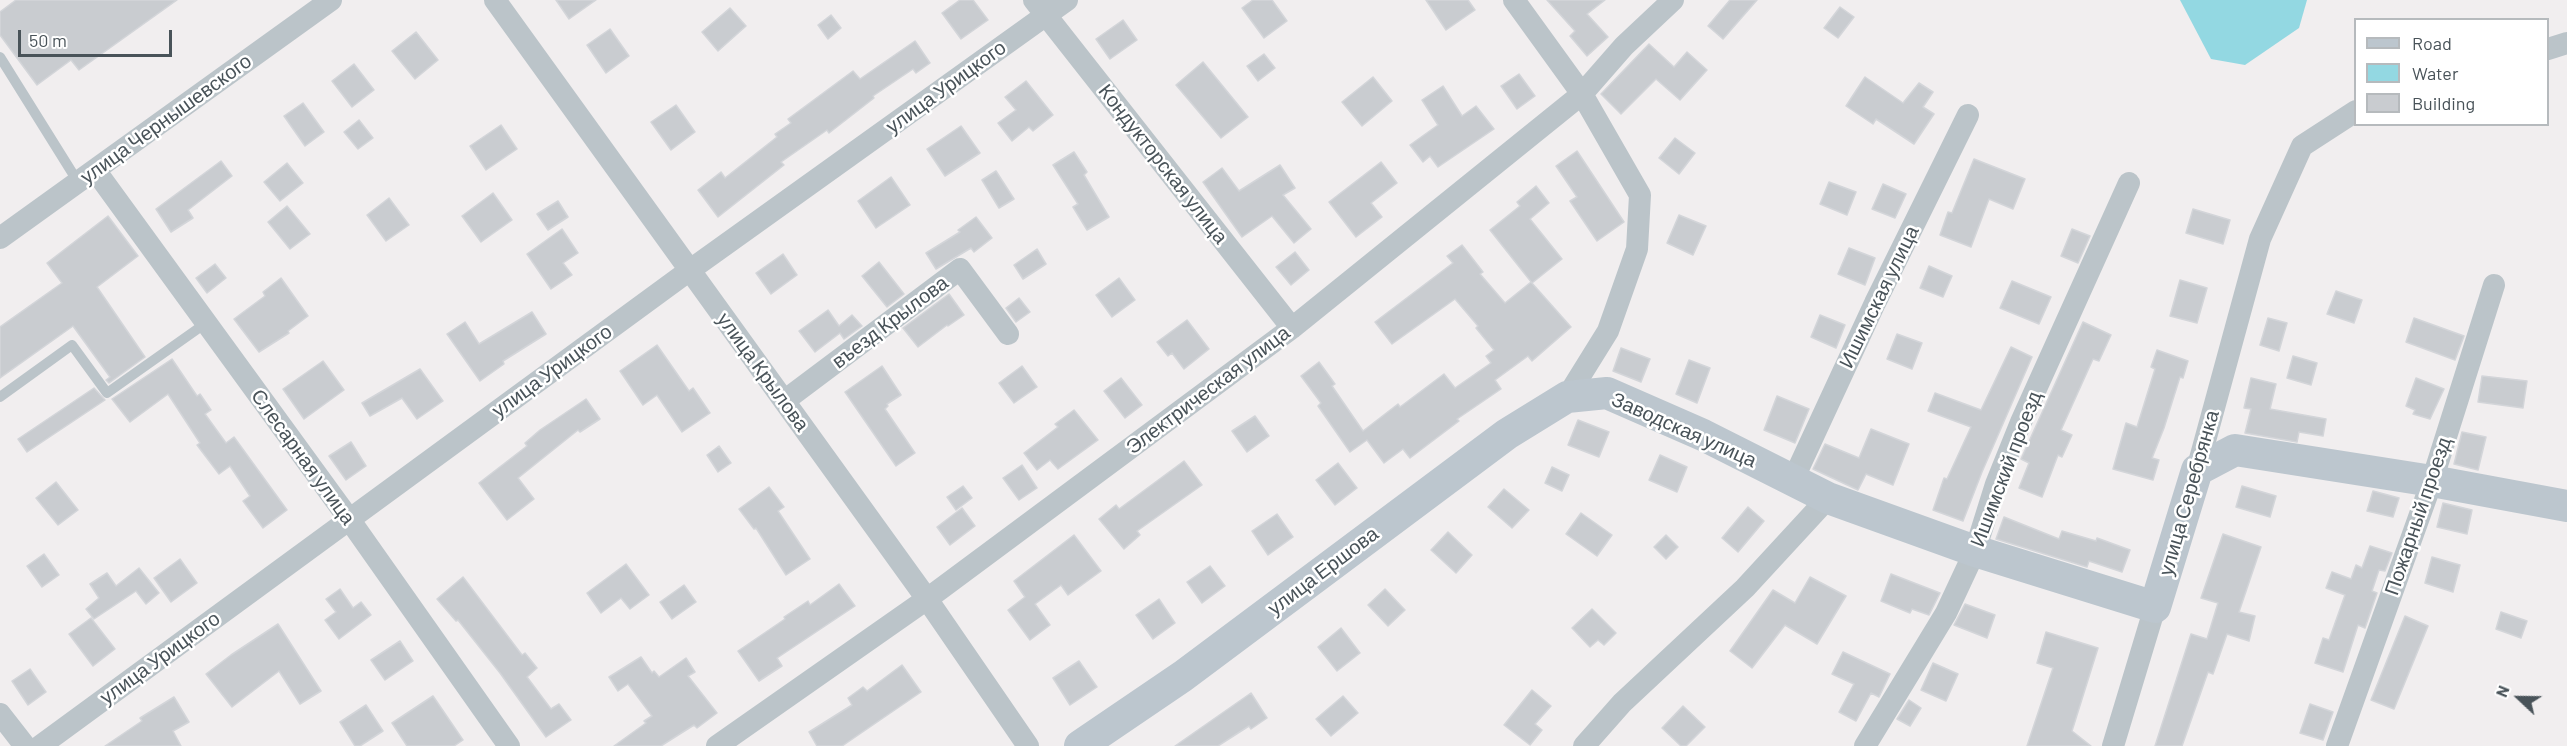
<!DOCTYPE html>
<html>
<head>
<meta charset="utf-8">
<style>
	body { margin:0 }
	#map { position:relative; width:2567px; height:746px; overflow:hidden; background:#f1eeef; font-family:Barlow,sans-serif }
	canvas { display:block }
	.legend { position:absolute; left:2354px; top:18px; width:195px; height:108px; box-sizing:border-box; background:#fff; border:2px solid #b6babd; margin:0; padding:8px 10px; list-style:none; font-size:18px; color:#495359 }
	.legend li { display:flex; align-items:center; gap:12px; height:30px }
	.legend b { width:30px; border:2px solid #b6babd }
	.north { position:absolute; left:2489px; top:668px; width:60px; height:60px; -webkit-text-stroke:4px #fff; paint-order:stroke; rotate:292deg; font-size:16px; font-weight:700; line-height:24px; text-align:center; color:#495359 }
	.north::after { content:''; display:block; margin:auto; width:21px; height:27px; background:#495359; clip-path:polygon(50% 0,100% 100%,50% 72%,0 100%) }
	.scale { position:absolute; left:18px; top:30px; width:154px; height:27px; box-sizing:border-box; border:3px solid #495359; border-top:0; padding-left:8px; font-size:18px; line-height:21px; white-space:nowrap; color:#495359; -webkit-text-stroke:4px #fff; paint-order:stroke }
</style>
</head>
<body>
<div id="map">
<canvas width="2567" height="746"></canvas>
<ul class="legend">
<li><b style="height:8px;background:#bcc6ce"></b>Road</li>
<li><b style="height:16px;background:#93d8e2"></b>Water</li>
<li><b style="height:16px;background:#c9ccd0"></b>Building</li>
</ul>
<div class="north">N</div>
<div class="scale">50 m</div>
</div>
<script>
const ctx = document.querySelector('canvas').getContext('2d');
ctx.lineJoin = 'round';
function paint(path, color) {
  ctx.fillStyle = color;
  ctx.fill(path, 'evenodd');
}
function strokePath(path, color, width, dash) {
  ctx.strokeStyle = color;
  ctx.lineWidth = width;
  ctx.lineCap = dash ? 'butt' : 'round';
  ctx.setLineDash(dash || []);
  ctx.stroke(path);
}
function write(font, color, halo, rows, align = 'center') {
  ctx.font = font + ' Barlow,sans-serif';
  ctx.lineWidth = 5;
  ctx.setLineDash([]);
  ctx.textBaseline = 'middle';
  ctx.strokeStyle = halo;
  ctx.fillStyle = color;
  for (const [text, x, y, turn = 0] of rows) {
    ctx.save();
    ctx.translate(x, y);
    ctx.rotate((+turn || 0) * Math.PI / 180);
    ctx.textAlign = isNaN(turn) ? turn : align;
    if (halo) ctx.strokeText(text, 0, 0);
    ctx.fillText(text, 0, 0);
    ctx.restore();
  }
}
paint(new Path2D(`
	M2180 0H2307L2299 28 2245 65 2211 59Z`), '#93d8e2');
const building = new Path2D(`
	M16 0H177L79 70 71 60 37 85 0 35V12Z
	M556 0H596L569 19Z
	M960 0H973L988 20 961 39 942 13Z
	M1253 0H1272L1287 21 1264 38 1242 8Z
	M1426 0H1468L1475 10 1446 30Z
	M1547 0H1605L1587 14 1608 37 1587 56 1570 36 1575 31Z
	M1730 0H1757L1723 39 1708 26Z
	M1840 7 1854 17 1838 38 1824 28Z
	M730 8 746 26 718 51 702 32Z
	M831 15 841 28 828 39 818 25Z
	M1123 20 1137 40 1110 59 1096 39Z
	M610 29 629 56 606 73 587 45Z
	M416 32 438 60 415 79 392 51Z
	M915 41 930 63 916 73 913 69 873 96 874 98 829 133 827 130 781 162 784 165 718 217 698 190 721 172 725 178 777 137 775 134 791 123 788 119 853 71 860 79Z
	M1649 44 1674 67 1687 52 1707 70 1680 100 1656 79 1621 114 1601 94Z
	M1264 54 1275 68 1258 81 1247 66Z
	M1203 62 1248 117 1221 138 1176 85Z
	M354 64 374 90 352 107 332 81Z
	M1519 74 1535 96 1517 109 1501 86Z
	M1373 77 1392 101 1362 126 1342 102Z
	M1865 77 1903 103 1919 83 1933 92 1923 107 1934 114 1914 144 1876 119 1873 124 1846 106Z
	M1026 81 1053 115 1033 131 1029 127 1012 141 998 123 1016 110 1005 97Z
	M1443 86 1462 116 1476 106 1494 129 1438 167 1430 156 1423 162 1410 145 1438 125 1422 100Z
	M303 103 324 132 305 146 284 116Z
	M676 105 695 132 671 150 651 122Z
	M359 120 373 138 358 149 344 132Z
	M501 125 517 149 486 170 470 146Z
	M961 126 980 153 945 176 927 149Z
	M1675 138 1695 153 1679 174 1659 158Z
	M1577 151 1624 222 1597 241 1570 201 1577 197 1556 166Z
	M1074 152 1087 172 1084 175 1109 217 1087 230 1073 207 1078 204 1053 165Z
	M1974 159 2025 179 2013 209 1989 199 1971 247 1940 235 1948 212 1952 213Z
	M221 161 232 176 188 210 193 218 171 232 156 209Z
	M1381 162 1397 183 1371 203 1382 217 1356 237 1329 202Z
	M287 163 303 183 280 201 264 182Z
	M1280 165 1295 188 1283 195 1311 229 1294 243 1272 216 1242 237 1203 182 1222 168 1239 191Z
	M996 171 1014 199 999 208 982 180Z
	M891 177 910 205 876 228 858 201Z
	M1829 182 1856 192 1847 215 1820 204Z
	M1883 184 1906 194 1895 218 1872 209Z
	M1536 186 1549 203 1530 219 1562 259 1532 283 1490 230 1520 206 1517 202Z
	M493 193 512 220 481 242 462 216Z
	M389 198 409 225 386 241 367 215Z
	M558 201 568 217 548 230 537 214Z
	M287 206 310 234 290 249 268 222Z
	M2193 209 2230 220 2223 244 2186 233Z
	M1679 215 1706 226 1693 255 1667 243Z
	M108 216 138 256 97 287 145 357 109 383 106 380 110 377 73 326 0 378V327L62 283 47 263Z
	M976 217 992 238 974 252 971 248 936 269 926 253 960 232 958 230Z
	M562 229 578 253 563 263 572 275 551 289 527 254Z
	M2072 229 2090 236 2078 263 2061 256Z
	M1462 245 1483 272 1480 274 1505 303 1531 282 1571 327 1532 361 1528 356 1495 380 1501 389 1457 419 1459 421 1410 458 1403 449 1384 463 1367 440 1350 452 1318 406 1321 403 1301 376 1319 362 1335 384 1332 386 1363 431 1398 404 1400 407 1444 374 1455 388 1491 363 1486 356 1494 350 1476 328 1478 326 1455 299 1392 344 1375 322 1453 263 1447 256Z
	M1849 248 1875 258 1865 285 1838 274Z
	M1037 249 1046 264 1023 279 1014 265Z
	M1295 252 1309 270 1291 285 1276 267Z
	M783 254 797 275 771 294 756 273Z
	M879 262 904 294 887 307 862 276Z
	M215 264 226 278 207 293 196 278Z
	M1929 266 1952 276 1943 297 1920 288Z
	M281 278 308 316 288 331 289 333 259 352 234 319 265 296 263 292Z
	M1119 278 1135 300 1112 317 1096 295Z
	M2180 280 2207 288 2197 323 2170 316Z
	M2012 281 2051 297 2039 324 2000 308Z
	M2336 291 2362 300 2354 323 2327 314Z
	M949 294 964 315 948 326 947 325 918 347 903 328Z
	M1019 298 1030 312 1016 322 1006 308Z
	M828 310 839 326 852 315 862 326 844 339 840 333 815 352 799 331Z
	M532 312 546 334 503 361 504 364 480 381 447 334 465 322 479 344Z
	M1820 315 1845 325 1836 348 1811 337Z
	M2268 318 2287 323 2279 351 2260 345Z
	M2414 318 2464 336 2455 360 2406 342Z
	M1187 320 1209 349 1184 369 1172 353 1168 356 1157 342Z
	M2083 322 2111 335 2099 361 2093 359 2061 430 2072 435 2062 457 2058 455 2042 497 2019 488 2029 463 2021 459Z
	M1897 334 1922 343 1912 369 1887 359Z
	M657 345 689 391 693 388 710 413 682 432 657 395 643 405 620 371Z
	M2011 347 2032 357 1982 472 1963 521 1933 510 1944 478 1947 479 1971 427 1928 411 1935 393 1981 410Z
	M1621 348 1650 359 1641 382 1613 371Z
	M2157 350 2188 361 2183 378 2180 377 2164 428 2152 458 2159 460 2153 480 2113 469 2126 423 2137 427 2155 369 2151 367Z
	M2293 356 2317 363 2311 385 2287 378Z
	M172 359 197 396 200 394 211 410 205 414 226 443 234 437 287 510 263 528 243 501 250 496 230 466 219 474 197 445 200 443 168 394 130 422 112 399Z
	M1689 360 1710 368 1697 403 1676 394Z
	M323 361 344 390 304 419 283 389Z
	M882 366 901 395 887 404 888 406 885 409 915 453 896 466 845 392Z
	M1022 366 1037 387 1014 403 999 383Z
	M420 369 443 401 417 419 402 398 370 416 362 403Z
	M2482 376 2527 381 2523 408 2478 402Z
	M1121 378 1142 405 1125 418 1104 391Z
	M2251 378 2276 384 2270 409 2326 419 2323 436 2299 432 2297 442 2245 433 2251 409 2244 408Z
	M2416 378 2444 389 2430 419 2413 414 2415 410 2406 406Z
	M94 388 105 400 27 452 18 439Z
	M1777 396 1809 409 1795 443 1764 430Z
	M586 399 600 419 580 432 578 430 518 478 534 499 507 520 479 483 527 446 525 443 540 430Z
	M1074 410 1098 440 1058 469 1050 460 1037 470 1024 453 1058 427 1055 424Z
	M1255 416 1269 436 1247 452 1232 431Z
	M1578 420 1609 432 1599 457 1568 445Z
	M1871 429 1909 444 1893 485 1866 474 1858 490 1813 469 1825 444 1859 458Z
	M2462 432 2486 437 2478 470 2454 464Z
	M351 442 366 466 346 480 329 456Z
	M719 446 731 463 718 472 707 455Z
	M1660 455 1687 467 1677 492 1649 480Z
	M1184 461 1202 485 1137 531 1140 535 1124 549 1099 519 1116 505 1119 509Z
	M1338 463 1357 488 1335 505 1316 480Z
	M1022 465 1037 488 1019 500 1003 478Z
	M1552 467 1569 475 1562 491 1545 483Z
	M56 482 78 510 58 525 36 498Z
	M963 486 972 498 956 510 947 497Z
	M2242 486 2276 496 2270 517 2236 507Z
	M769 487 784 507 778 511 810 559 786 575 756 528 754 529 739 509Z
	M1504 489 1529 510 1512 528 1488 507Z
	M2373 491 2399 498 2393 517 2367 511Z
	M2443 503 2472 510 2467 534 2437 527Z
	M1748 507 1764 521 1738 552 1722 538Z
	M962 508 975 526 950 545 937 527Z
	M1581 513 1612 535 1597 556 1566 534Z
	M1277 514 1293 537 1268 555 1252 531Z
	M2004 517 2059 539 2062 531 2096 541 2097 538 2130 550 2122 572 2089 561 2087 567 1996 539Z
	M1448 532 1472 555 1456 573 1431 550Z
	M2223 534 2261 547 2239 612 2255 616 2249 641 2227 634 2213 674 2208 672 2182 746H2155L2191 634 2207 639 2218 603 2201 598Z
	M1074 535 1101 571 1068 595 1061 585 1035 604 1050 625 1030 640 1008 610 1025 597 1014 581Z
	M1666 535 1678 547 1666 559 1654 547Z
	M2370 546 2392 553 2385 571 2379 570 2372 591 2377 593 2365 628 2358 625 2343 672 2315 663 2323 638 2329 640 2345 595 2326 588 2332 572 2351 579 2356 565 2362 568Z
	M44 554 59 575 42 587 27 566Z
	M2432 557 2460 565 2453 592 2425 583Z
	M180 559 197 583 171 602 154 578Z
	M626 564 649 595 630 609 621 598 601 613 587 593Z
	M1210 566 1225 586 1202 603 1187 582Z
	M139 568 159 593 146 604 136 591 94 619 86 609 99 598 90 584 107 573 116 586Z
	M1891 574 1940 593 1929 615 1912 609 1910 613 1881 601Z
	M463 577 522 655 525 653 537 668 527 677 551 709 559 704 571 720 546 737 500 673 458 620 456 621 437 599Z
	M1810 577 1846 596 1817 644 1785 625 1752 668 1730 651 1773 590 1795 603Z
	M839 584 855 606 777 658 782 666 759 681 738 651 785 619 784 617 808 601 810 605Z
	M684 585 696 602 672 619 660 602Z
	M340 589 353 608 361 602 371 615 339 639 325 620 336 612 326 599Z
	M1385 589 1405 610 1388 626 1368 605Z
	M1159 599 1175 623 1153 639 1136 615Z
	M1965 604 1995 615 1987 638 1954 625Z
	M1592 609 1616 633 1604 645 1598 640 1590 647 1572 628Z
	M2501 612 2527 621 2521 638 2496 629Z
	M2405 616 2428 626 2394 709 2371 700Z
	M91 618 115 649 93 666 69 634Z
	M278 624 321 691 300 704 279 671 232 707 206 674 231 655Z
	M1341 628 1360 653 1337 671 1318 647Z
	M2046 632 2098 648 2072 731 2091 746H2027L2053 668 2037 663Z
	M400 641 413 661 385 680 371 660Z
	M1843 652 1890 674 1879 697 1871 693 1856 721 1839 712 1854 684 1832 674Z
	M641 657 652 673 654 671 659 677 686 658 695 672 688 676 717 713 697 728 694 725 661 746H614L646 723 644 721 652 716 628 684 618 691 609 677Z
	M1079 661 1097 687 1070 705 1053 678Z
	M1933 663 1958 674 1946 701 1921 690Z
	M902 665 921 692 842 746H817L809 732 852 705 848 698 863 687 867 691Z
	M30 669 46 692 28 705 12 681Z
	M1532 690 1551 706 1535 724 1542 730 1530 745 1504 725Z
	M1251 693 1267 718 1251 729 1249 726 1218 746H1175Z
	M433 696 463 740 454 746H407L392 723Z
	M1343 696 1358 713 1331 736 1316 719Z
	M174 697 189 722 173 731 181 746H105L142 721 140 718Z
	M1909 700 1921 708 1910 726 1897 719Z
	M2310 704 2333 712 2323 740 2300 733Z
	M366 705 383 731 360 746H355L340 722Z
	M1683 706 1705 727 1686 746H1681L1662 728Z`);
paint(building, '#c9ccd0');
strokePath(building, '#d3d5d9', 1.5);
strokePath(new Path2D(`
	M0 57 78 182
	M0 397 72 345 107 393 206 323`), '#bbc4c9', 10);
strokePath(new Path2D(`
	M495 0 927 599 1028 746
	M1034 0 1292 328
	M1514 0 1582 94 1640 195 1637 249 1608 331 1567 397
	M2548 49 2567 43
	M95 170 349 519 509 746
	M0 238 331 0
	M784 401 960 269 1008 334
	M2197 470 2260 239 2302 146 2356 111
	M1793 480 1875 303 1968 115
	M0 714 25 746
	M40 746 690 270 1067 0
	M717 746 927 599 1292 328 1582 94 1624 46 1673 0
	M1584 746 1622 703 1745 588 1828 498
	M1865 746 1946 613 1975 551 1996 484 2021 422 2129 183
	M2113 746 2155 607
	M2337 746 2432 481 2494 285`), '#bbc4c9', 22);
strokePath(new Path2D(`
	M1080 746 1183 676 1507 434 1567 397 1607 393 1703 435 1828 498 1975 551 2155 607 2197 470 2235 450 2432 481 2567 506`), '#bcc6ce', 32);
write('20px', '#495359', '#fff', [
	["улица Урицкого",946,87,-36],
	["улица Чернышевского",166,119,-36],
	["Кондукторская улица",1163,164,52],
	["Ишимская улица",1879,297,-64],
	["въезд Крылова",890,322,-37],
	["улица Урицкого",552,371,-36],
	["улица Крылова",763,372,54],
	["Электрическая улица",1208,390,-37],
	["Заводская улица",1684,430,24],
	["Слесарная улица",303,457,54],
	["Ишимский проезд",2006,469,-69],
	["улица Серебрянка",2189,493,-74],
	["Пожарный проезд",2418,516,-71],
	["улица Ершова",1323,571,-37],
	["улица Урицкого",160,658,-36]
]);
</script>
</body>
</html>
